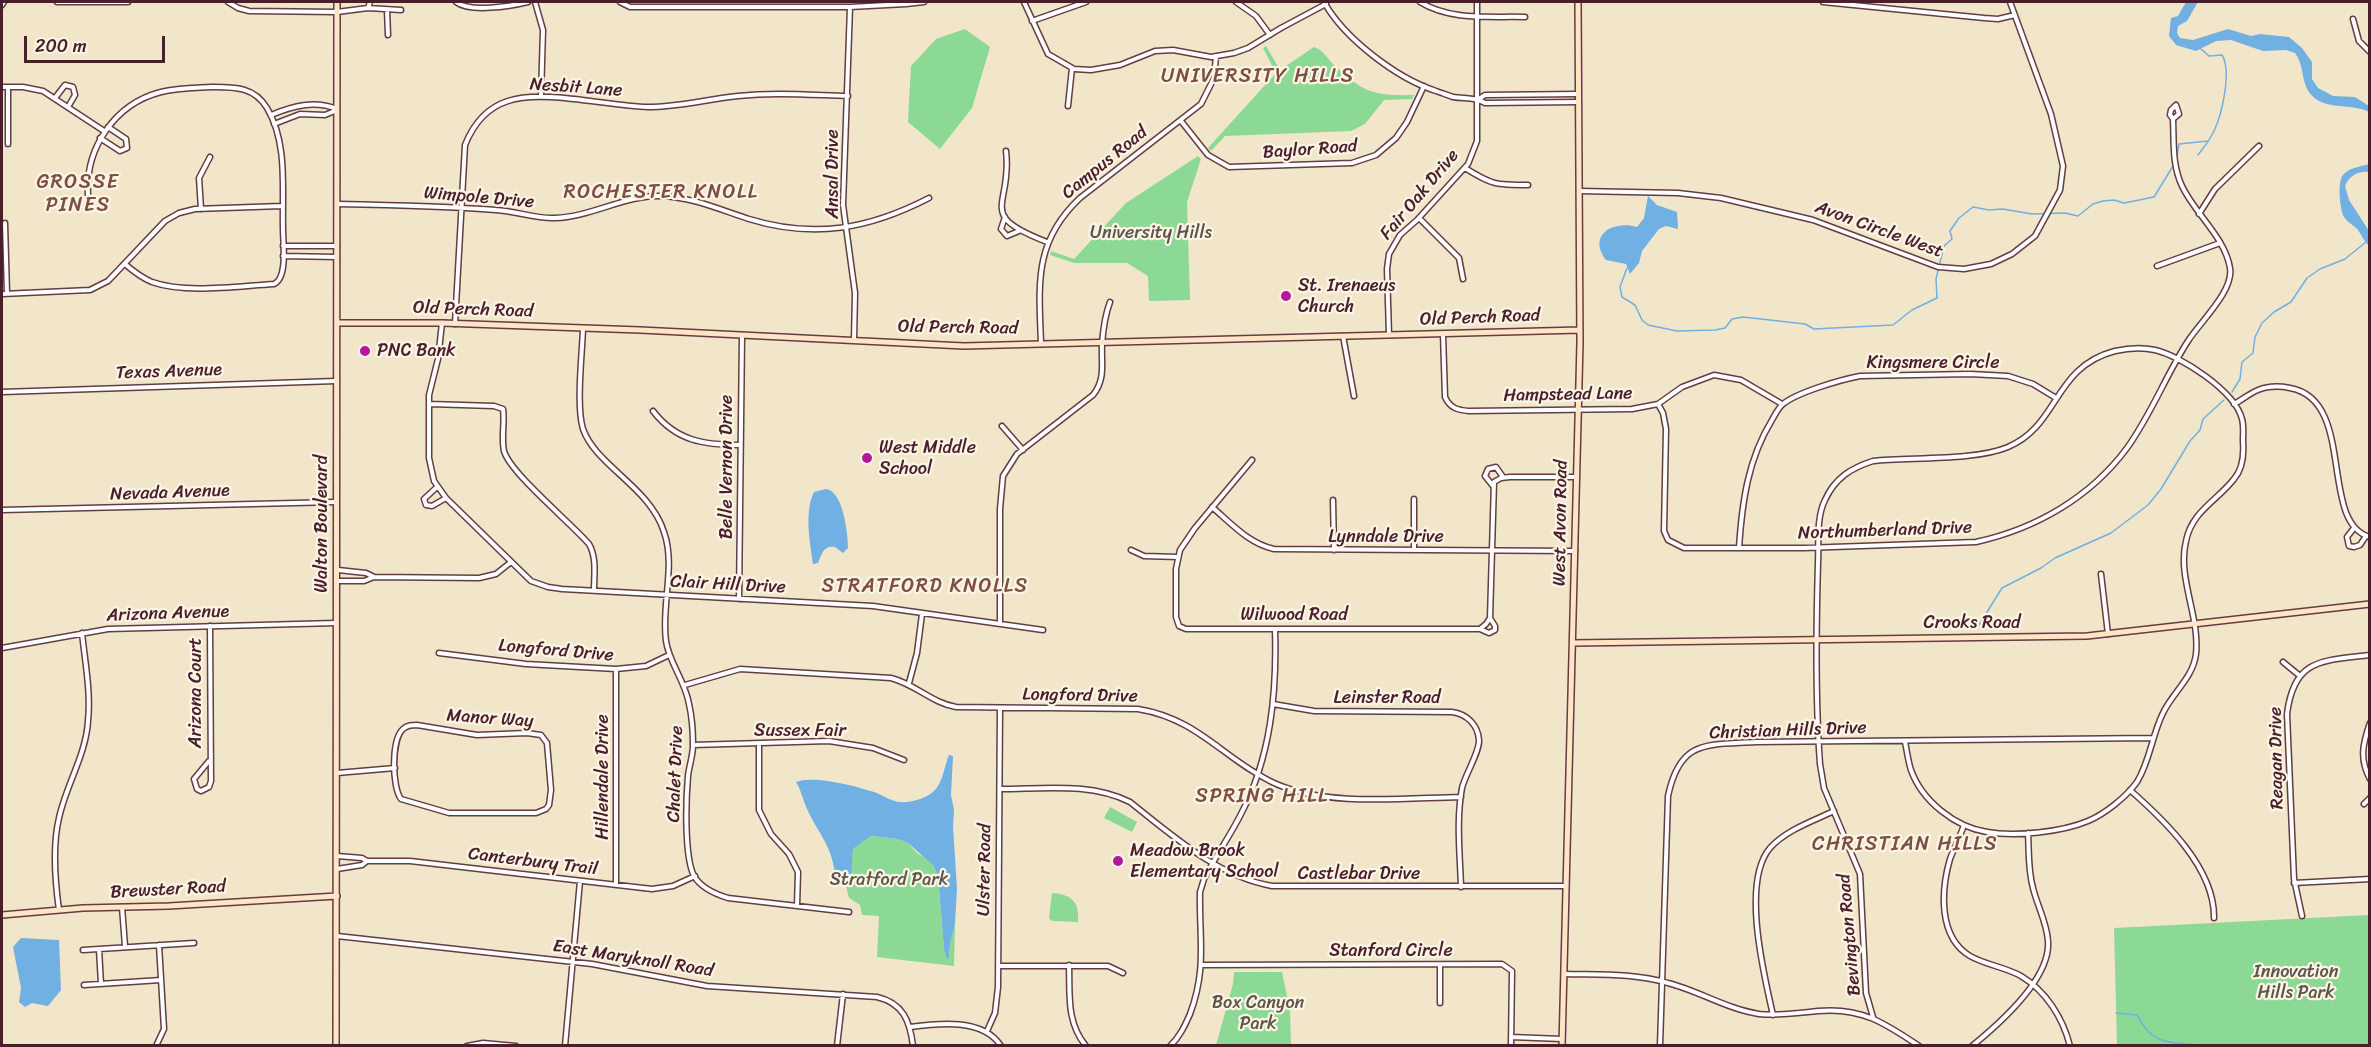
<!DOCTYPE html>
<html>
<head>
<meta charset="utf-8">
<style>
	body { margin:0 }
	#map { position:relative; width:2371px; height:1047px; overflow:hidden; background:#f2e6ca; font-family:Sriracha,sans-serif }
	canvas { display:block }
	.frame { position:absolute; inset:0; border:3px solid #4a1f2b; pointer-events:none }
	.scale { position:absolute; left:24px; top:36px; width:141px; height:27px; box-sizing:border-box; border:3px solid #4a1f2b; border-top:0; padding-left:8px; font-size:18px; line-height:21px; white-space:nowrap; color:#4a1f2b; -webkit-text-stroke:4px #fcf5e5; paint-order:stroke }
</style>
</head>
<body>
<div id="map">
<canvas width="2371" height="1047"></canvas>
<div class="frame"></div>
<div class="scale">200 m</div>
</div>
<script>
const ctx = document.querySelector('canvas').getContext('2d');
ctx.lineJoin = 'round';
function paint(path, color) {
  ctx.fillStyle = color;
  ctx.fill(path, 'evenodd');
}
function strokePath(path, color, width, dash) {
  ctx.strokeStyle = color;
  ctx.lineWidth = width;
  ctx.lineCap = dash ? 'butt' : 'round';
  ctx.setLineDash(dash || []);
  ctx.stroke(path);
}
function write(font, color, halo, rows, align = 'center') {
  ctx.font = font + ' Sriracha,sans-serif';
  ctx.lineWidth = 4.5;
  ctx.setLineDash([]);
  ctx.textBaseline = 'middle';
  ctx.strokeStyle = halo;
  ctx.fillStyle = color;
  for (const [text, x, y, turn = 0] of rows) {
    ctx.save();
    ctx.translate(x, y);
    ctx.rotate((+turn || 0) * Math.PI / 180);
    ctx.textAlign = isNaN(turn) ? turn : align;
    if (halo) ctx.strokeText(text, 0, 0);
    ctx.fillText(text, 0, 0);
    ctx.restore();
  }
}
paint(new Path2D(`
	M965 29 990 47 972 108 940 149 908 122 911 66 936 39Z
	M1266 46 1280 70 1314 47C1324 50 1328 60 1335 66 1364 93 1375 96 1414 95L1412 99 1384 100 1365 124 1351 131 1225 136 1211 151 1208 148 1276 73 1263 48Z
	M1198 156 1201 159 1187 202 1190 300 1149 301 1148 276 1127 263H1074L1050 255 1051 251 1074 259 1126 203Z
	M1110 807 1137 822 1132 832 1104 818Z
	M871 836 898 839 908 843 917 853 931 861 938 875 944 949 949 957 950 944 955 924 954 966 877 957 879 916 862 915 860 905 849 898 846 886 850 882 853 849Z
	M1052 893C1071 894 1080 902 1078 922L1052 921 1049 918Z
	M2369 915V1045H2117L2114 928Z
	M1234 972H1282L1290 1010 1291 1045H1216L1233 984Z`), '#8cd895');
paint(new Path2D(`
	M2186 2H2198L2187 21 2178 26 2177 33 2180 38 2193 40 2228 29 2251 36 2260 34 2289 37 2302 48 2312 62V79L2318 88 2333 96 2355 97 2369 106V112C2350 102 2323 112 2309 92 2301 81 2304 64 2295 53L2286 50 2263 51 2231 40 2216 41 2196 51 2176 45 2169 36 2171 18 2178 16Z
	M2369 164V176L2368 172C2358 171 2349 176 2345 186L2349 200 2369 231V246C2364 241 2362 236 2358 230 2355 226 2348 223 2344 217 2340 210 2337 182 2343 175 2350 167 2360 167 2369 164Z
	M1648 196 1657 205 1677 212 1678 229 1666 226 1659 229 1642 251 1639 263 1630 274 1626 264 1606 260C1587 235 1613 220 1637 227L1644 218Z
	M826 489C843 491 848 533 848 548L843 553 835 547C823 545 822 554 818 563L813 564C810 542 804 512 814 492Z
	M949 755 953 756 951 795 954 810 953 827 957 889 955 924 950 944 949 957 947 959 944 949 938 875 933 865 908 843 898 839 871 836 853 849 851 878 846 886 839 884 835 878C834 848 819 835 807 809 803 800 801 790 796 782 814 775 855 786 874 792 883 795 890 801 900 802 911 803 928 798 935 790 943 781 944 767 949 755Z
	M21 938 59 940 61 990 48 1006 32 1003 25 1007 19 1002 21 988 13 947Z`), '#70b0e3');
strokePath(new Path2D(`
	M2198 155C2204 147 2210 140 2214 131 2222 114 2232 71 2222 55L2209 56 2201 49
	M2176 161 2179 144 2208 141
	M1627 268 1620 287 1622 297 1635 305 1642 320 1648 325 1677 331 1715 330 1725 328 1732 319 1743 317 1805 324 1814 329 1893 325 1912 310 1937 298 1936 279 1944 246 1952 239 1950 231 1959 218 1973 207 1989 210 2003 209 2032 214 2065 213 2078 216 2093 204 2103 201 2114 200 2124 203 2154 197 2173 166
	M2232 392 2240 379 2242 362 2253 353 2255 337 2262 323 2274 312 2291 302 2307 278 2320 269 2345 259 2366 242
	M1979 625 2002 588 2041 568 2055 558 2111 533 2148 505 2161 489 2190 441 2200 430 2203 419 2224 400
	M2116 1013 2137 1015C2141 1020 2143 1027 2148 1031 2162 1047 2187 1042 2204 1046`), '#70b0e3', 1.5);
const street = new Path2D(`
	M57 2H128
	M228 2 238 8 249 11 337 12 368 8 370 2
	M456 2C470 13 511 6 528 2
	M535 2 543 30 541 96
	M620 2 630 7H850L906 4 924 2
	M1024 2 1048 54 1074 69 1091 70 1120 65 1155 51 1173 50 1211 57 1234 53 1248 48 1281 28 1326 4
	M1236 2 1256 16 1270 35
	M1324 2C1344 38 1396 78 1436 91 1441 93 1448 95 1453 97 1465 99 1475 97 1485 103L1578 102
	M1420 2C1451 21 1490 16 1525 17
	M1823 2 1984 18 1998 19 2015 15
	M2 5 4 2
	M850 7 843 205 855 293 854 340
	M368 8 401 10
	M387 10 388 35
	M2353 19 2359 41 2370 52
	M1032 21 1086 2
	M2 87H23L43 91 104 131
	M55 98 65 85 73 87 75 95 68 107
	M1479 99 1485 95 1578 94
	M1068 106 1072 68
	M271 115C293 106 314 100 337 109
	M1181 121 1208 155 1229 167 1352 163 1376 155 1396 138 1407 122 1424 86
	M274 124 300 114 325 115 337 110
	M100 138 120 151 127 148 126 139 108 127
	M8 144V87
	M1006 151C1013 207 974 214 1047 242
	M1465 168C1492 185 1496 185 1528 185
	M1579 191 1678 193 1721 198 1813 220 1938 267 1964 269 1991 264 2012 254 2035 236 2060 190 2063 166 2051 114 2010 2
	M88 195C85 149 114 104 161 92 177 88 194 88 211 87 233 87 254 86 267 108 288 143 282 189 283 229 283 242 288 278 274 284 238 286 186 294 152 282 142 278 133 271 125 264
	M337 204C390 205 443 206 496 210 516 211 536 219 555 218 591 217 625 195 661 196 692 197 721 210 749 219 814 239 869 229 929 198
	M201 209 199 178 210 157
	M2199 214 2215 189 2259 146
	M1005 217 1001 229 1007 236 1019 231
	M1419 218 1459 258 1463 279
	M5 223 7 293
	M283 246H337
	M283 256 337 257
	M2157 266 2220 243
	M2 294 90 290 108 281 165 221 179 213 195 209 282 206
	M442 323 438 359 429 395V458L434 481 446 498 531 581 548 587 562 589 873 606 1043 630
	M455 324 465 145C473 125 486 108 508 101 544 89 606 106 648 107 678 107 708 99 738 96 775 92 811 95 848 96
	M583 329C582 355 576 406 583 429 596 466 650 487 664 532 676 566 661 605 666 641 669 663 685 680 689 704 692 717 693 732 693 745 693 756 689 766 688 776 686 799 684 856 694 876 701 888 715 894 728 898L849 912
	M1443 334 1445 397C1450 408 1457 410 1469 411L1632 409 1658 404 1682 387 1714 375 1741 380 1782 404
	M1389 335 1387 269 1389 254 1400 235 1417 220 1468 164 1477 141V2
	M1343 336 1354 396
	M1041 344C1039 285 1033 242 1080 198L1201 104 1214 78 1216 56
	M2 392 336 381
	M429 404 494 406 503 409C505 423 501 437 504 451 510 473 571 523 589 544 597 558 594 575 594 590
	M1658 404 1663 413 1666 429 1664 531 1668 540 1684 548H1804L1976 542C2035 529 2090 498 2127 448 2151 415 2166 375 2188 341 2200 322 2234 291 2230 268 2225 237 2195 214 2182 186 2172 165 2174 142 2173 119L2170 115 2171 110 2176 105 2179 114 2173 119
	M2234 404C2242 400 2250 393 2258 390 2268 386 2280 386 2290 388 2357 400 2318 523 2370 537
	M653 411C676 441 704 445 740 445
	M1002 426 1023 450
	M1252 460 1195 528 1180 550 1176 569V617L1179 626 1186 629H1480L1486 624 1490 618 1494 482 1501 478 1510 477H1576
	M1493 486 1485 476 1488 469 1496 467 1503 477
	M437 487 424 499 426 505 432 506 446 498
	M1333 500 1334 550
	M1212 507C1232 524 1248 543 1274 549L1575 551
	M2 510 336 502
	M2354 528 2347 537 2349 546 2354 547 2360 545 2366 536
	M1739 548C1742 502 1748 459 1772 420 1775 415 1778 408 1783 404 1798 392 1840 380 1860 376L1970 374 2008 376 2033 384 2056 398
	M1131 550 1144 556 1178 557
	M1414 550V499
	M338 570 366 573 374 577 479 578 496 574 511 562
	M2101 574 2108 634
	M338 581H364L374 577
	M739 599 742 335
	M1000 624V509L1003 476 1017 454 1093 395C1106 379 1101 363 1102 344 1103 331 1105 315 1110 302
	M1480 629 1489 633 1495 630V626L1490 618
	M2 648 108 629 336 623
	M439 653 526 664 616 669 646 666 669 655
	M2283 662 2300 676
	M909 683 917 653 922 614
	M685 685 740 669 891 678C915 684 932 703 956 707L1138 709C1199 719 1223 759 1274 783 1326 807 1404 798 1461 797
	M1273 704 1314 711 1452 712C1467 714 1478 725 1479 740 1480 751 1465 775 1462 788 1456 820 1460 855 1461 887
	M2370 723C2363 743 2359 759 2370 779
	M417 725 477 735 527 733 541 735 547 743 551 790 549 805 546 809 536 813H449L401 799C392 787 391 740 403 729 407 725 412 725 417 725Z
	M693 745 829 741 873 748 904 760
	M759 745V810L771 834 789 854 798 872 797 906
	M209 761 194 779 197 789 201 791 209 787 211 781 210 626
	M337 773 395 768
	M1000 789C1043 789 1090 782 1130 802 1173 836 1217 876 1272 886H1566
	M2130 790C2164 820 2215 868 2214 918
	M2364 804 2370 798
	M1964 825C1960 837 1954 848 1950 859 1941 890 1938 937 1970 956 1986 965 2005 967 2021 976 2046 991 2063 1018 2070 1046
	M337 856 362 858 367 861 362 865 337 869
	M367 861H410L652 889 673 886 695 876
	M2294 883 2370 879
	M616 885V669
	M122 907 125 946
	M59 910C55 881 52 847 59 818 66 785 86 755 88 721 91 692 85 662 82 633
	M2302 916 2294 879 2287 714C2294 658 2322 661 2370 655
	M337 936 592 964 707 986 877 997C903 1003 910 1021 913 1046
	M99 949 101 984
	M83 950 194 943
	M1069 965C1070 994 1066 1022 1086 1046
	M1201 965 1502 964 1512 971 1511 1046
	M1440 965V1003
	M998 966H1108L1123 973
	M1564 974C1599 975 1634 973 1668 983 1699 991 1727 1009 1759 1014 1779 1016 1798 1013 1818 1011 1861 1007 1885 1023 1919 1046
	M84 985 161 980
	M1773 1015C1764 975 1741 882 1770 848 1786 830 1813 821 1834 811
	M1873 1017 1866 993 1860 874 1824 788 1820 764C1815 697 1816 630 1818 563 1819 543 1816 518 1825 500 1835 478 1851 468 1873 461 1910 457 1975 461 2008 447 2059 426 2053 367 2115 351 2128 348 2142 347 2155 350 2181 356 2235 391 2242 419 2244 426 2243 434 2243 441 2244 454 2243 469 2234 479 2217 501 2192 511 2186 541 2177 578 2200 616 2196 654 2193 678 2173 692 2163 713 2152 735 2150 761 2137 782 2126 797 2105 814 2088 821 2062 832 2015 837 1987 832 1955 827 1922 801 1911 770 1908 761 1907 751 1905 742
	M910 1027C939 1023 983 1018 1001 1046
	M987 1031 995 1013 998 987 1000 708
	M1511 1037 1562 1039
	M156 1046 164 1029 159 945
	M467 1046 483 1043 516 1046
	M565 1046 580 881
	M837 1046 843 994
	M1170 1046C1180 1037 1185 1025 1190 1014 1207 969 1199 938 1200 892L1204 879C1215 857 1230 836 1241 814 1271 757 1277 692 1275 629
	M1660 1046 1668 796C1680 739 1707 745 1756 742L2153 738
	M1972 1046C1999 1024 2051 979 2048 941 2047 923 2037 905 2033 888 2028 870 2029 851 2028 833`);
const secondary = new Path2D(`
	M337 323H442L640 330 964 346 1580 330
	M1573 643 2087 636 2370 604
	M2 915 83 908 169 906 337 896
	M336 1046 337 2
	M1562 1046 1580 343 1578 2`);
strokePath(street, '#633d43', 7);
strokePath(secondary, '#633d43', 8);
strokePath(street, '#fff', 4);
strokePath(secondary, '#ffe4c6', 5);
for (const [x, y, r, color] of [
	[1286,296,6,"#b5179e"],
	[365,351,6,"#b5179e"],
	[867,458,6,"#b5179e"],
	[1118,861,6,"#b5179e"]
]) {
  const dot = new Path2D();
  dot.arc(x, y, r, 0, 2 * Math.PI);
  ctx.fillStyle = color;
  ctx.fill(dot);
  strokePath(dot, '#fcf5e5', 2);
}
write('18px', '#4a1f2b', '#fcf5e5', [
	["Nesbit Lane",576,88,4],
	["Baylor Road",1310,150,-4],
	["Campus Road",1105,163,-39],
	["Ansal Drive",833,174,-90],
	["Fair Oak Drive",1420,195,-50],
	["Wimpole Drive",479,198,5],
	["Avon Circle West",1879,230,20],
	["Old Perch Road",473,310,2],
	["Old Perch Road",1480,318,-2],
	["Old Perch Road",958,328,1],
	["Kingsmere Circle",1933,363],
	["Texas Avenue",169,372,-2],
	["Hampstead Lane",1568,395,-1],
	["Belle Vernon Drive",727,467,-90],
	["Nevada Avenue",170,493,-2],
	["West Avon Road",1561,523,-89],
	["Walton Boulevard",322,524,-90],
	["Northumberland Drive",1885,531,-2],
	["Lynndale Drive",1386,537],
	["Clair Hill Drive",728,585,3],
	["Arizona Avenue",168,614,-2],
	["Wilwood Road",1294,615],
	["Crooks Road",1972,623],
	["Longford Drive",556,651,5],
	["Arizona Court",196,693,-90],
	["Longford Drive",1080,696,1],
	["Leinster Road",1387,698],
	["Manor Way",490,719,4],
	["Sussex Fair",800,731],
	["Christian Hills Drive",1788,731,-2],
	["Reagan Drive",2277,758,-91],
	["Chalet Drive",676,774,-88],
	["Hillendale Drive",603,777,-90],
	["Canterbury Trail",533,862,7],
	["Ulster Road",985,870,-89],
	["Castlebar Drive",1359,874],
	["Brewster Road",168,890,-3],
	["Bevington Road",1850,935,-95],
	["Stanford Circle",1391,951],
	["East Maryknoll Road",633,959,9]
]);
write('18px', '#5e564b', '#fcf5e5', [
	["University Hills",1151,233],
	["Stratford Park",889,880],
	["Innovation",2296,972],
	["Hills Park",2296,993],
	["Box Canyon",1258,1003],
	["Park",1258,1024]
]);
write('18px', '#4a1f2b', '#fcf5e5', [
	["St. Irenaeus",1298,286],
	["Church",1298,307],
	["PNC Bank",377,351],
	["West Middle",879,448],
	["School",879,469],
	["Meadow Brook",1130,851],
	["Elementary School",1130,872]
], 'left');
ctx.letterSpacing = '1.5px';
write('20px', '#7e4e43', '#fcf5e5', [
	["UNIVERSITY HILLS",1258,77],
	["GROSSE",78,183],
	["PINES",78,206],
	["ROCHESTER KNOLL",661,193],
	["STRATFORD KNOLLS",925,587],
	["SPRING HILL",1262,797],
	["CHRISTIAN HILLS",1905,845]
]);
ctx.letterSpacing = '0px';
</script>
</body>
</html>
